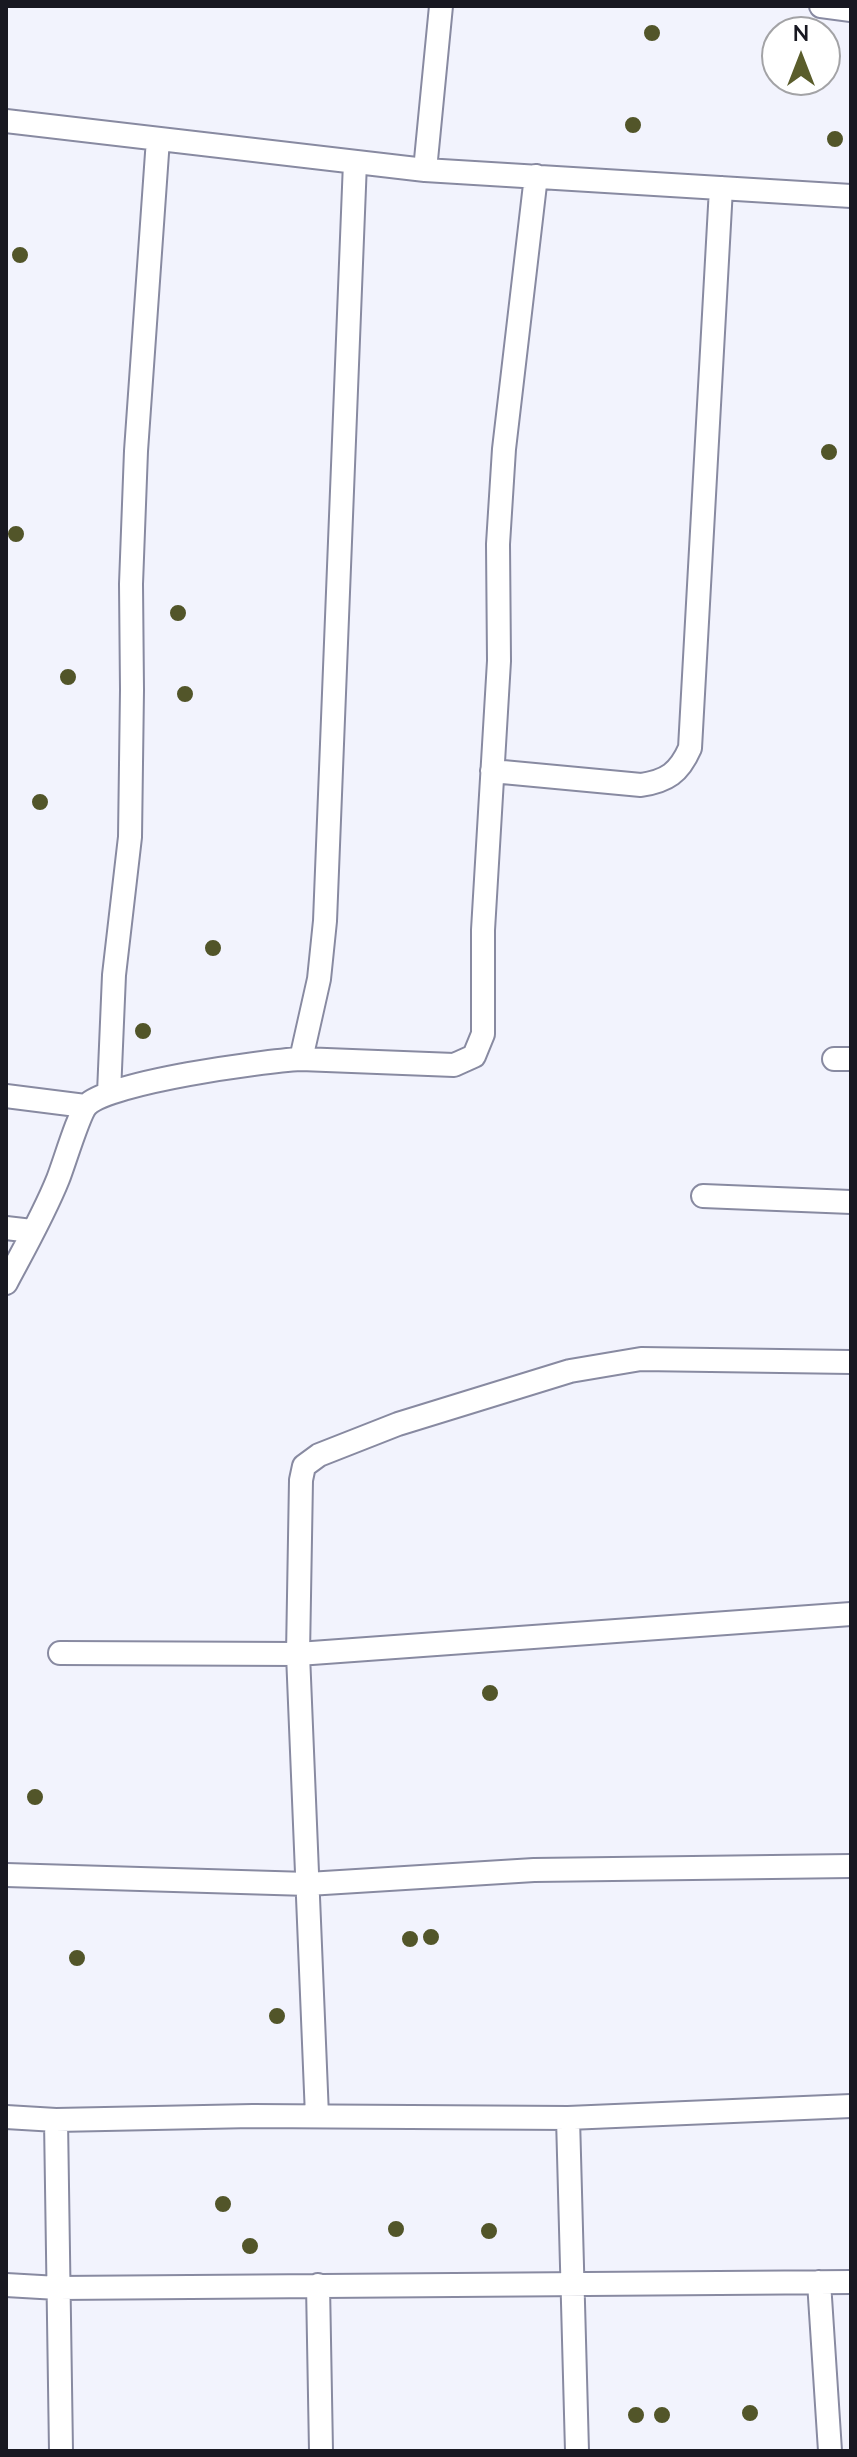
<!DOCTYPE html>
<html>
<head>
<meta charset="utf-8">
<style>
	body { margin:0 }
	#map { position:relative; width:857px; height:2457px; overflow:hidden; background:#f2f3fd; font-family:"Nunito Sans",sans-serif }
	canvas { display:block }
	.frame { position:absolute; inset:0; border:8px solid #181821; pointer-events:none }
	.north { position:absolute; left:761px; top:16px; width:80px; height:80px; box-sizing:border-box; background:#fff; border:2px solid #a3a3a6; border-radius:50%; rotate:0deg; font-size:22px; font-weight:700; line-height:32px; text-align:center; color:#181821 }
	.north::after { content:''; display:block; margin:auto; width:28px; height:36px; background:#5a5d2b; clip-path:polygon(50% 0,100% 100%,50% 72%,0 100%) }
</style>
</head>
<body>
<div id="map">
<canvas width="857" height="2457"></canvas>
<div class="frame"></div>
<div class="north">N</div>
</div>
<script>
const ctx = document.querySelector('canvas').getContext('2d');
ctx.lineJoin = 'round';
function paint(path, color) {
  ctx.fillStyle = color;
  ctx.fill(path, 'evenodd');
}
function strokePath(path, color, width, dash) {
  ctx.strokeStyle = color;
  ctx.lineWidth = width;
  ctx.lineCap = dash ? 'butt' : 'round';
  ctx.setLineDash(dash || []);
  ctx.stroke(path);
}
paint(new Path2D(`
	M644 33a8 8 0 1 1 16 0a8 8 0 1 1-16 0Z
	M625 125a8 8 0 1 1 16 0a8 8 0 1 1-16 0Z
	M827 139a8 8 0 1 1 16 0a8 8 0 1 1-16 0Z
	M12 255a8 8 0 1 1 16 0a8 8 0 1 1-16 0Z
	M821 452a8 8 0 1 1 16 0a8 8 0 1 1-16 0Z
	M8 534a8 8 0 1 1 16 0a8 8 0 1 1-16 0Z
	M170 613a8 8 0 1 1 16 0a8 8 0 1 1-16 0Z
	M60 677a8 8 0 1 1 16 0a8 8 0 1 1-16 0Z
	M177 694a8 8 0 1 1 16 0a8 8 0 1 1-16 0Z
	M32 802a8 8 0 1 1 16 0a8 8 0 1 1-16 0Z
	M205 948a8 8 0 1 1 16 0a8 8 0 1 1-16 0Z
	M135 1031a8 8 0 1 1 16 0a8 8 0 1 1-16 0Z
	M482 1693a8 8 0 1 1 16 0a8 8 0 1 1-16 0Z
	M27 1797a8 8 0 1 1 16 0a8 8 0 1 1-16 0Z
	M423 1937a8 8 0 1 1 16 0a8 8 0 1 1-16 0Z
	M402 1939a8 8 0 1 1 16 0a8 8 0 1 1-16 0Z
	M69 1958a8 8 0 1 1 16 0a8 8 0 1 1-16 0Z
	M269 2016a8 8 0 1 1 16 0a8 8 0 1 1-16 0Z
	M215 2204a8 8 0 1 1 16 0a8 8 0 1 1-16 0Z
	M388 2229a8 8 0 1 1 16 0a8 8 0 1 1-16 0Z
	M481 2231a8 8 0 1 1 16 0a8 8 0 1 1-16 0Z
	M242 2246a8 8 0 1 1 16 0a8 8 0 1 1-16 0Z
	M742 2413a8 8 0 1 1 16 0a8 8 0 1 1-16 0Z
	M654 2415a8 8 0 1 1 16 0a8 8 0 1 1-16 0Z
	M628 2415a8 8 0 1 1 16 0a8 8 0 1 1-16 0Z`), '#525529');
const minor = new Path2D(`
	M821 6 851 10
	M6 121 425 170 851 196
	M425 170 441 6
	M492 771 641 785C667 781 679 773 690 748L721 188
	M301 1059 454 1065 474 1056 483 1034V930L499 661 498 544 504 449 536 176
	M834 1059H851
	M109 1093 114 975 130 837 132 690 131 584 136 451 158 139
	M6 1096 85 1106
	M703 1196 851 1202
	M6 1228 32 1231
	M6 1283C24 1249 44 1214 58 1179 64 1164 79 1113 87 1105 110 1082 263 1061 301 1059L319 979 325 921 355 162
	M60 1653 298 1654 851 1614
	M6 1875 308 1884 534 1870 851 1866
	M317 2116 298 1654 301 1480 304 1466 319 1455 398 1424 570 1371 641 1359 851 1362
	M6 2117 56 2120 253 2116 568 2118 851 2106
	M568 2118 577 2451
	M56 2120 61 2451
	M819 2282 830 2451
	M6 2285 58 2288 851 2282
	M318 2285 321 2451`);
strokePath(minor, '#888aa1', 26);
strokePath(minor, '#fff', 22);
</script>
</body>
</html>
